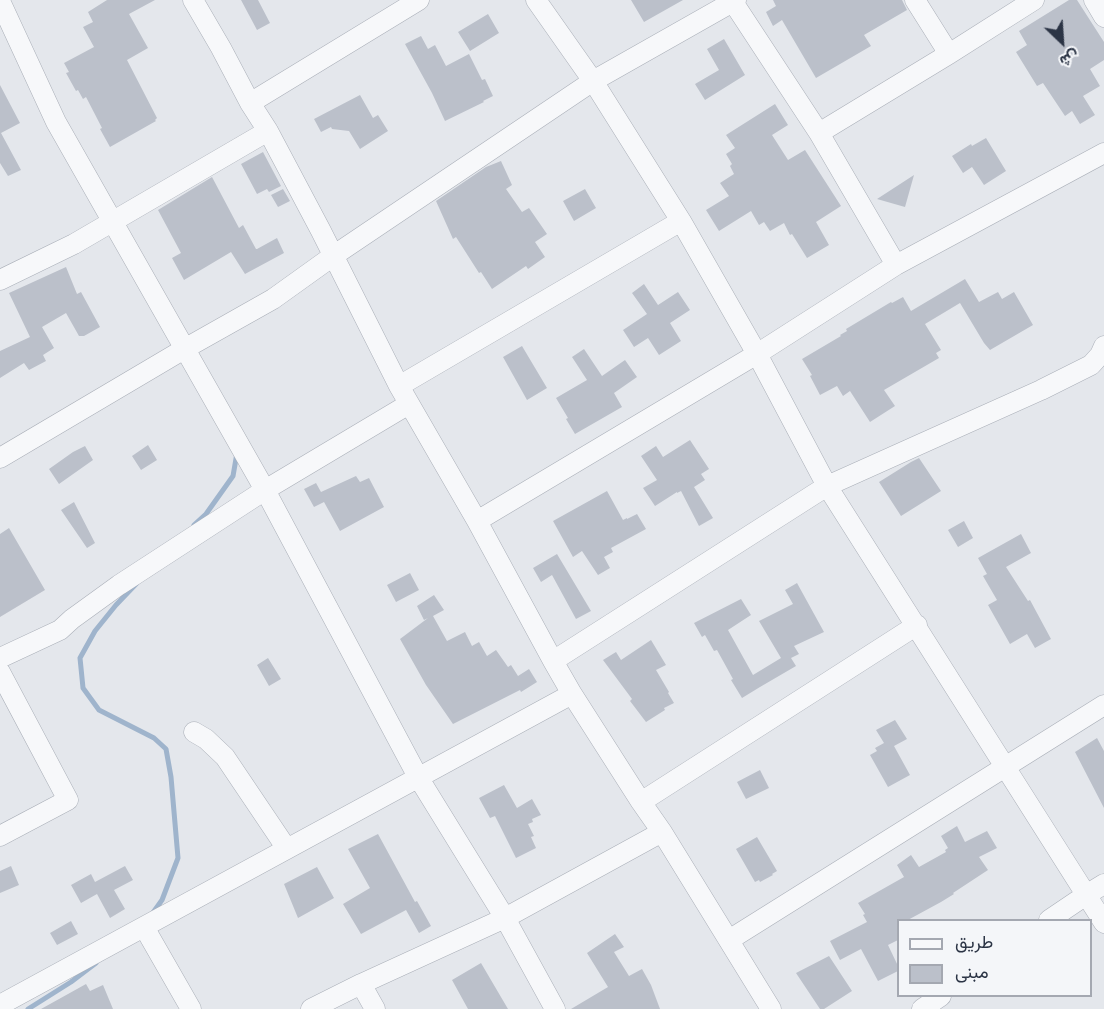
<!DOCTYPE html>
<html>
<head>
<meta charset="utf-8">
<style>
	body { margin:0 }
	#map { position:relative; width:1104px; height:1009px; overflow:hidden; background:#e4e7ec; font-family:"Work Sans",Vazirmatn,sans-serif }
	canvas { display:block }
	.legend { position:absolute; left:897px; top:919px; width:195px; height:78px; box-sizing:border-box; background:#f4f6f9; border:2px solid #a4a8b1; margin:0; padding:8px 10px; list-style:none; font-size:18px; color:#2b3445 }
	.legend li { display:flex; align-items:center; gap:12px; height:30px }
	.legend b { width:30px; border:2px solid #a4a8b1 }
	.north { position:absolute; left:1032px; top:12px; width:60px; height:60px; -webkit-text-stroke:4px #f4f6f9; paint-order:stroke; rotate:155deg; font-size:16px; font-weight:700; line-height:24px; text-align:center; color:#2b3445 }
	.north::after { content:''; display:block; margin:auto; width:21px; height:27px; background:#2b3445; clip-path:polygon(50% 0,100% 100%,50% 72%,0 100%) }
</style>
</head>
<body>
<div id="map">
<canvas width="1104" height="1009"></canvas>
<ul class="legend">
<li><b style="height:8px;background:#f7f8fa"></b>طريق</li>
<li><b style="height:16px;background:#bbc0ca"></b>مبنى</li>
</ul>
<div class="north">ش</div>
</div>
<script>
const ctx = document.querySelector('canvas').getContext('2d');
ctx.lineJoin = 'round';
function strokePath(path, color, width, dash) {
  ctx.strokeStyle = color;
  ctx.lineWidth = width;
  ctx.lineCap = dash ? 'butt' : 'round';
  ctx.setLineDash(dash || []);
  ctx.stroke(path);
}
function paint(path, color) {
  ctx.fillStyle = color;
  ctx.fill(path, 'evenodd');
}
strokePath(new Path2D(`
	M194 525 206 514 233 476 237 453
	M137 583 116 605 95 631 80 658 83 688 99 710 154 738 166 749 171 777 178 858 162 900 152 914
	M28 1009 71 982 96 963`), '#9fb4cc', 5);
paint(new Path2D(`
	M107 0H155L129 14 148 48 127 60 157 118 155 120 156 121 110 147 100 129 102 128 86 97 83 99 78 90 76 91 66 73 69 72 64 63 94 47 83 27 93 22 88 12Z
	M241 0H258L270 23 257 30Z
	M631 0H683L644 22Z
	M773 0H902L907 10 864 35 871 46 816 78 782 20 773 26 766 12 776 6Z
	M1069 0H1077L1104 42V60L1090 69 1100 86 1083 96 1095 115 1080 124 1072 111 1065 116 1043 83 1037 86 1016 52 1027 45 1019 31Z
	M488 14 499 33 470 51 458 32Z
	M421 36 428 49 435 45 446 66 469 54 482 80 485 79 493 96 483 101 484 102 445 121 432 93 405 44Z
	M724 39 745 75 705 100 695 84 719 70 707 49Z
	M0 85 20 123 1 133 21 170 8 176 0 163Z
	M360 95 373 118 378 115 388 131 360 149 349 131 332 129 331 127 321 132 314 119Z
	M775 104 788 125 772 135 788 160 805 150 841 206 816 222 829 245 807 258 792 234 790 235 784 223 770 231 764 222 759 225 751 211 719 231 706 210 729 196 720 183 734 174 730 166 732 164 726 154 735 148 726 135Z
	M986 138 1006 171 984 185 972 167 963 173 952 156 971 144 972 146Z
	M263 152 281 186 269 192 267 189 257 194 241 164Z
	M501 161 512 185 506 189 522 212 529 208 547 234 535 242 545 257 528 269 526 266 492 289 481 272 479 273 456 237 453 239 436 201 486 167Z
	M914 175 905 207 877 199Z
	M212 177 239 228 243 225 256 249H257L277 238 284 253 245 274 231 252 184 280 172 258 181 253 158 210Z
	M283 189 290 201 278 207 271 195Z
	M585 189 596 208 574 221 563 201Z
	M66 267 77 294 81 292 100 327 84 336H79L66 313 42 327 54 348 43 355 46 361 29 370 24 363 0 378V351L30 337 9 293Z
	M965 279 979 302 998 292 1002 299 1014 292 1033 325 990 350 984 343 960 303 925 324 941 350 936 353 939 358 884 390 895 406 870 422 850 391 843 396 837 386 820 395 810 376 812 375 802 359 841 336 840 335 847 331 846 329 891 302 892 303 903 297 911 311Z
	M644 284 658 305 678 292 690 310 670 323 681 341 659 355 648 338 634 347 623 330 647 314 632 293Z
	M522 346 547 388 527 400 503 357Z
	M584 349 602 376 625 360 637 377 614 393 622 407 575 434 566 419 568 418 556 398 587 380 572 357Z
	M690 440 709 469 701 474 705 480 694 487 713 518 699 526 681 491 677 493V492L655 506 643 488 657 480 641 456 656 446 663 457Z
	M148 445 157 460 141 470 132 456Z
	M85 446 93 460 59 484 49 469 73 452Z
	M919 458 941 491 901 516 879 482 911 462Z
	M356 476 360 482 369 478 384 507 340 531 324 502 314 507 304 489 316 483 321 492Z
	M607 491 623 520 627 518V519L637 514 646 529 611 548 613 552 604 557 610 568 598 575 582 551 573 557 553 521Z
	M74 502 95 543 87 548 61 510Z
	M964 521 973 538 958 547 948 530Z
	M9 528 45 590 0 617V534Z
	M1021 534 1031 553 1006 567 1028 601 1030 600 1051 639 1035 648 1027 634 1010 644 988 605 997 600 983 576 987 574 978 558Z
	M557 554 591 611 576 619 552 575 541 582 533 568Z
	M410 573 419 590 396 602 387 585Z
	M797 583 824 632 794 646 799 654 791 658 796 666 760 687 759 685 760 687 742 698 731 680 733 679 717 650 714 651 705 635 702 637 694 623 741 599 751 615 728 630 753 675 781 658 759 621 793 604 785 590Z
	M434 595 444 610 433 616 447 641 465 632 472 646 479 642 487 656 496 650 508 667 511 665 518 676 529 669 537 682 521 692 520 690 453 724 426 685 400 639 428 618 424 620 417 606Z
	M651 640 666 665 656 670 669 692 668 693 674 703 664 708 665 710 646 722 630 701 632 699 603 660 616 652 621 660Z
	M268 658 281 679 269 686 257 665Z
	M895 720 907 739 894 746 910 775 888 787 870 755 877 751 875 748 884 743 876 730Z
	M1097 738 1104 751V808L1075 752Z
	M760 770 769 788 746 799 737 782Z
	M504 785 517 808 532 799 541 815 532 819 533 822 528 824 534 836 531 837 536 848 516 858 495 816 490 818 479 798Z
	M957 826 965 842 987 831 997 848 979 857 988 870 953 893 954 894 941 902 906 921H898V940L888 945 898 966V971L878 981 861 949 840 960 830 941 867 922 863 915 865 914 858 903 904 877 897 865 911 855 919 867 946 852 945 850 948 848 941 836Z
	M378 834 415 902 417 901 431 926 419 933 406 910 361 934 343 904 370 888 348 849Z
	M757 837 777 871 772 874 773 875 760 882 759 880 755 882 736 849Z
	M11 866 19 885 0 893V871Z
	M125 866 133 880 114 890 125 909 110 918 97 894 81 903 71 885 91 874 95 882Z
	M317 867 334 898 298 918 284 884Z
	M71 921 78 934 57 945 50 933Z
	M615 934 624 947 614 952 629 976 642 969 651 985 660 1009H571L608 987 587 953Z
	M829 956 852 991 824 1009H820L796 973Z
	M481 963 508 1009H468L452 980Z
	M86 984 90 991 103 985 113 1009H41Z`), '#bbc0ca');
const minor = new Path2D(`
	M193 0 221 48 250 103 268 131 321 231 399 386 477 521 553 661 572 694 641 802 662 832 771 1009
	M536 0 593 81 681 221 757 354 827 486 1104 923
	M915 0 949 54
	M1094 0 1104 17
	M0 1 56 122 265 490 418 777 505 918 555 1009
	M733 2 819 133 896 265
	M250 103 419 0
	M819 133 949 54 1034 0
	M0 280 74 244 268 131
	M399 386 681 221
	M0 458 186 348 273 299 333 256 593 81 736 0
	M477 521 757 354 896 265 1104 153
	M0 658 60 630 72 619 119 585 265 490 409 404
	M553 661 827 486 1041 390 1091 365 1100 355 1104 346
	M0 672 68 800 0 836
	M194 732 206 739 225 757 287 849
	M641 802 917 625
	M1049 920 1086 895 1104 884
	M144 927 191 1009
	M729 940 1104 705
	M361 984 375 1009
	M0 1005 572 694
	M311 1009 361 984 505 918 662 832
	M922 1009 941 996`);
strokePath(minor, '#a9aeb7', 21);
strokePath(minor, '#f7f8fa', 20);
</script>
</body>
</html>
